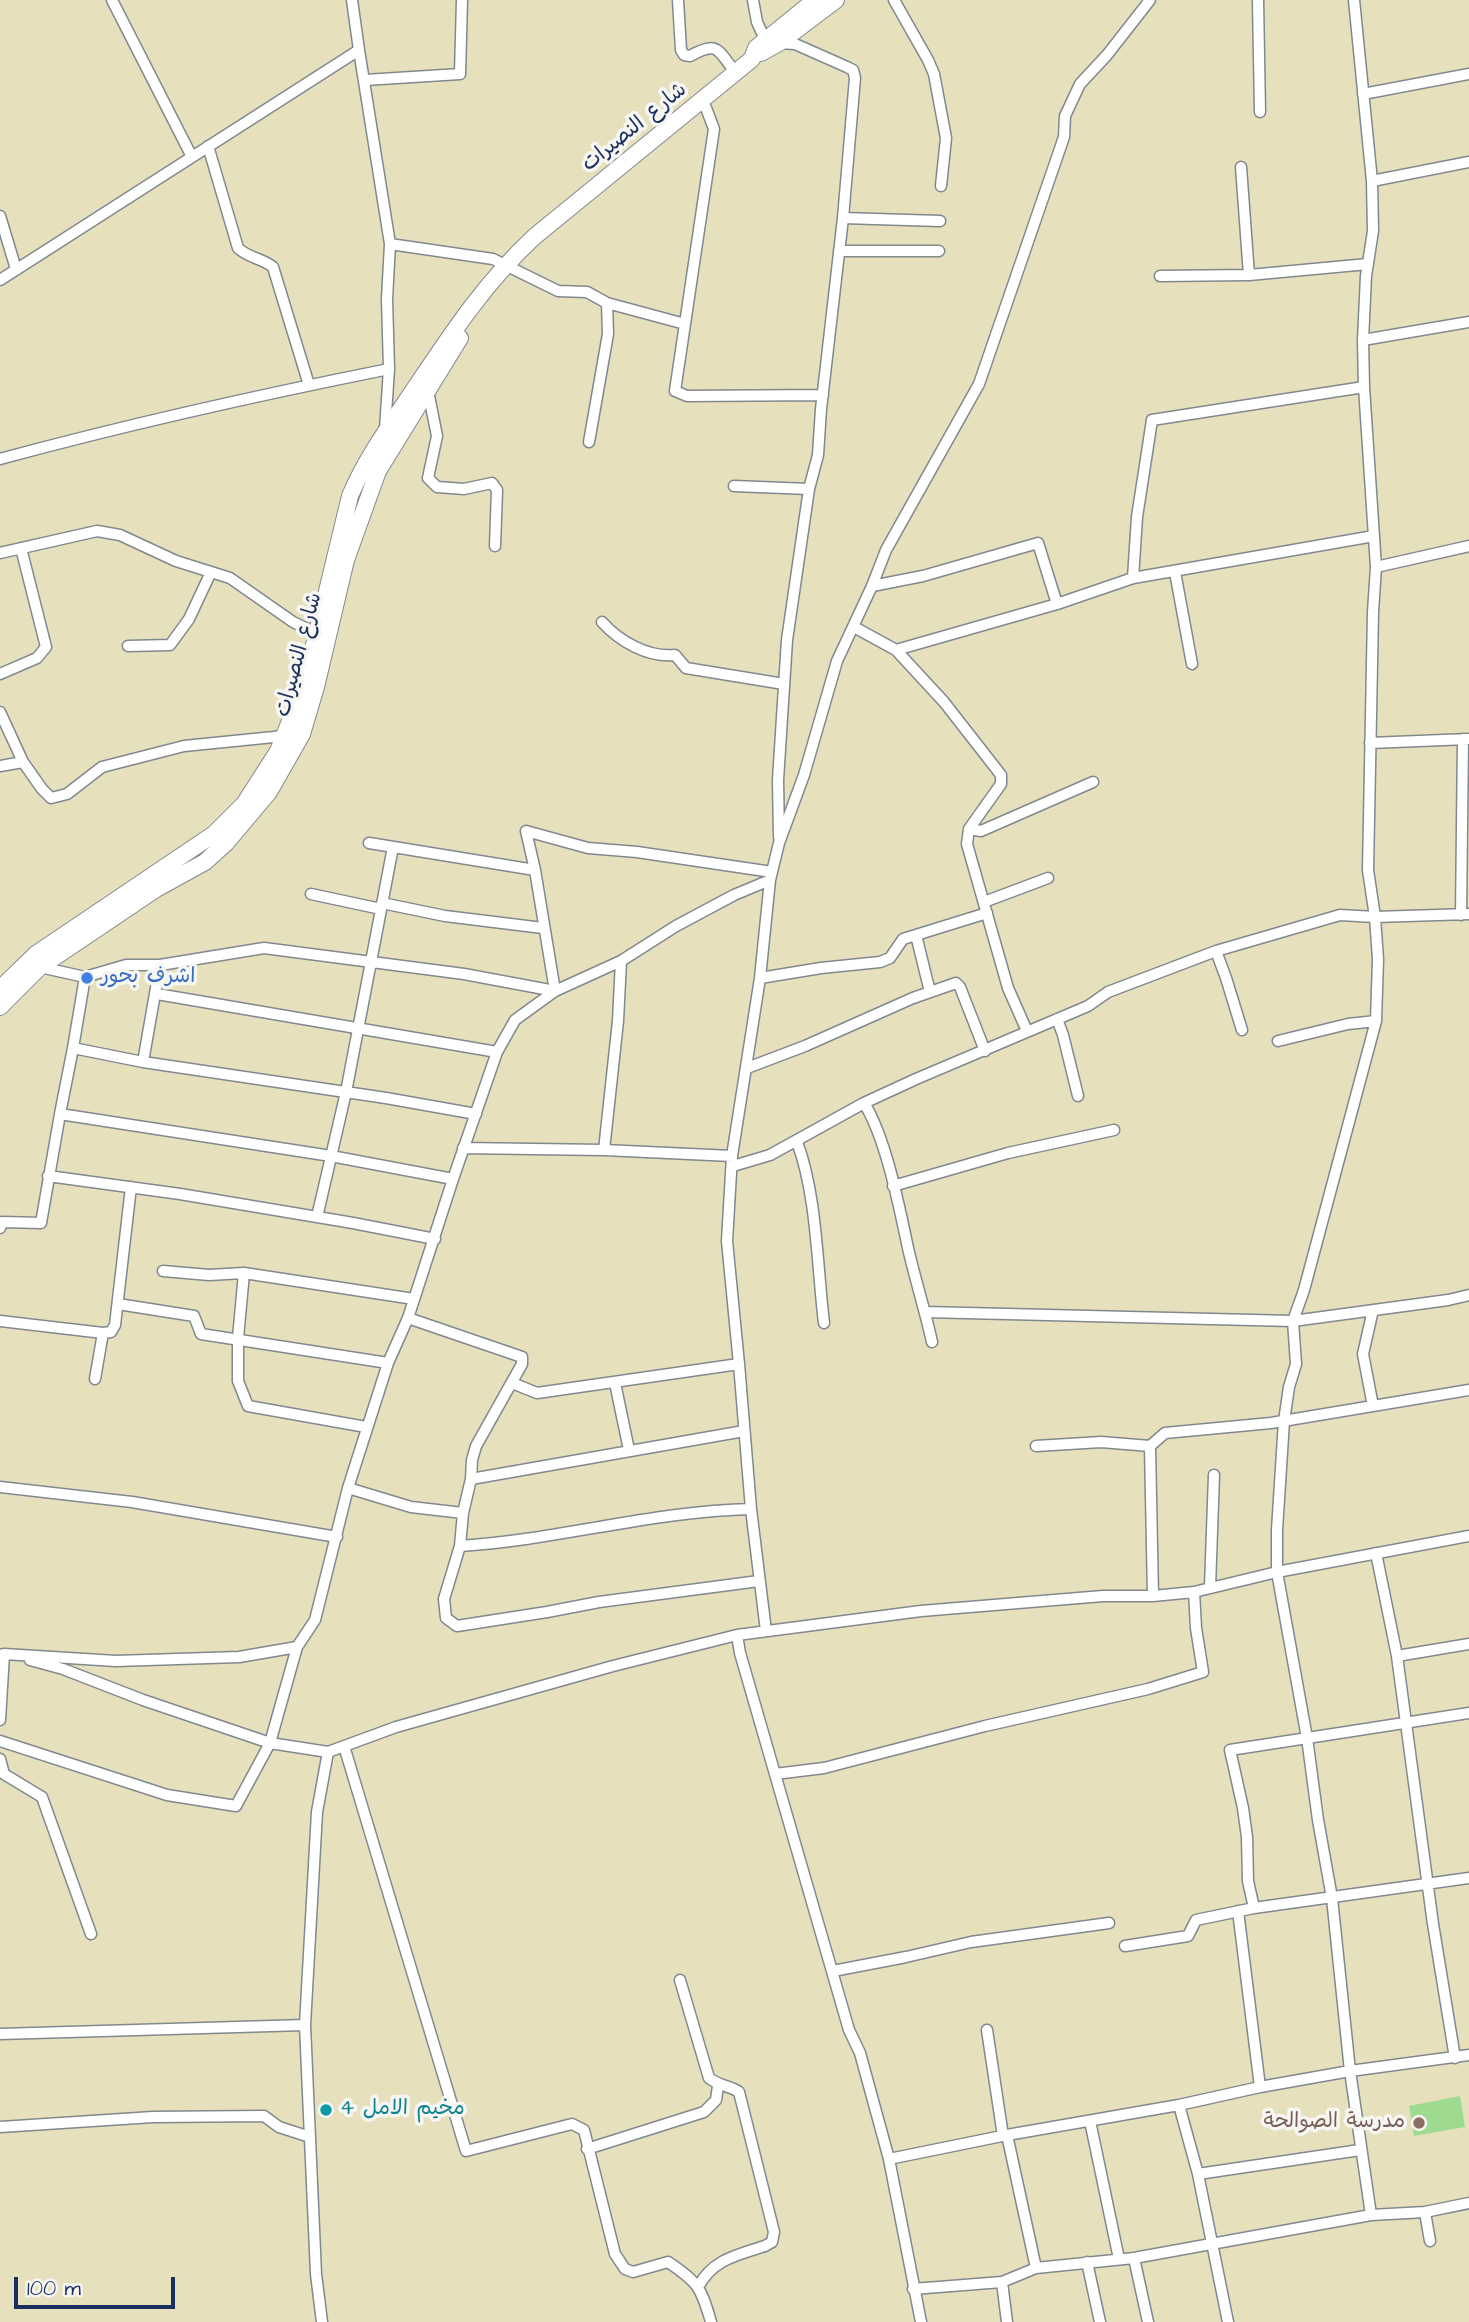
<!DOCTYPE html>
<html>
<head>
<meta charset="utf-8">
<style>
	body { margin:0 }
	#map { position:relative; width:1469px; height:2322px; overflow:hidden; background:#e7e0bd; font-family:"Architects Daughter",sans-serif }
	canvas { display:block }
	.scale { position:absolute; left:14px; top:2277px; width:161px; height:32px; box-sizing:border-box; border:4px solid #1b2f5e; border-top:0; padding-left:9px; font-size:21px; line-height:24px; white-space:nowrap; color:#1b2f5e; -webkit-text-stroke:5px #f6f6f2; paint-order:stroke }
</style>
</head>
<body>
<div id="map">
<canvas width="1469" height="2322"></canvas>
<div class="scale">100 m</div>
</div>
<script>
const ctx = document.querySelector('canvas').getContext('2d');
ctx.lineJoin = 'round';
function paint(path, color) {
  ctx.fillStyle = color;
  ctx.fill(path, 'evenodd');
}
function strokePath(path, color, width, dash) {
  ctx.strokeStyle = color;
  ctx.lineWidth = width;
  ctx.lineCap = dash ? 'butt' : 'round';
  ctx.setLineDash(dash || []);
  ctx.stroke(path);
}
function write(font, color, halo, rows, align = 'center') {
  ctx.font = font + ' "Architects Daughter","Playpen Sans Arabic",sans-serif';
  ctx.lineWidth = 7;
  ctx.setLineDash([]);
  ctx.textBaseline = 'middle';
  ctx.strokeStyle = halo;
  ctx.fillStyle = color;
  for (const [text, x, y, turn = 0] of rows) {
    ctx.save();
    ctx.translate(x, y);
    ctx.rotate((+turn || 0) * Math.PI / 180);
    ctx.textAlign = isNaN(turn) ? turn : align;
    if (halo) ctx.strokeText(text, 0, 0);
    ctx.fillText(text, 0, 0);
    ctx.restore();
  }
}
paint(new Path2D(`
	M1460 2096 1465 2127 1414 2136 1409 2106Z`), '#9edb90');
const street = new Path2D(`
	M112 0 192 157
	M678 0 681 50 684 55 690 56C719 40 717 50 736 73
	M753 0 757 22 768 46
	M894 0 928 60 934 74 946 138 941 186
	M1258 0 1260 112
	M1354 0 1372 181 1373 231 1366 276 1363 340 1364 387 1376 567 1373 612 1368 870 1375 917 1378 959 1376 1021 1304 1290 1293 1321 1296 1364 1289 1387 1284 1421 1277 1530V1572L1307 1738 1318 1820 1332 1898 1350 2071 1371 2215
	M359 50 390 244 387 299 389 369 385 429
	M365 80 460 74 462 0
	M1363 94 1469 74
	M703 100 714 129 675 391 687 396 823 395
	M208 146 238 248C248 258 262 258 273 267L309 385
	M1241 167 1249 275
	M1372 181 1469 162
	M0 216 16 269
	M843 218 940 221
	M390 244 493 259 558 291 587 292 607 303 608 334 589 442
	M839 251H939
	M1160 276 1249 275 1368 264
	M0 280 359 50 352 0
	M607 303 685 324
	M1363 340 1469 322
	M428 391 437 436 428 478 437 487 464 489 492 483 497 490 495 546
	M0 459C129 424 259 395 389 369
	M734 486 809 489
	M0 553 97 531 120 535 176 561 230 578 293 622 316 633
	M1376 567 1469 546
	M1175 572 1192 664
	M1133 578 1137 517 1152 420 1364 387
	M872 586 923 576 1038 543 1057 604
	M602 622C619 641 648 658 675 655L686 668 784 684
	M854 627 896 650 944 702 1001 775V784L969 829 967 844 1008 988 1027 1031
	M128 646 170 645 189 619 211 572
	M896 650 1057 604 1133 578 1374 536
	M0 674 37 658 46 647 21 548
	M0 712 23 762
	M1370 743 1468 739
	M0 766 23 762 42 789 51 798 67 794 102 767 184 746 284 736
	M969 829 981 831 1093 782
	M779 837 778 780 787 640 809 489 818 455 821 409 843 218 855 78 853 70 847 67 795 44 779 43
	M369 843 535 870
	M311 894 381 909
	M984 902 1048 878
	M382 903 445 916 543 928
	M1461 915 1463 739
	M916 935 930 992
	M1216 951 1226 978 1242 1030
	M40 967 85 977 126 965H160L264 948 464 974 555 991 535 870 526 831 588 848 637 852 772 872
	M85 977 73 1048 143 1062 386 1098 476 1114
	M760 978 821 968 880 962 890 958 903 939 987 913
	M157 994 497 1052
	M1057 1019 1063 1035 1078 1096
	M1278 1041 1348 1024 1376 1021
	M143 1062 160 965
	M747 1068 805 1046 913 998 956 983 960 987 985 1051
	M864 1103C886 1138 899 1206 908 1248 915 1279 925 1310 932 1342
	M60 1114 73 1048
	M797 1142C817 1195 817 1266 824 1323
	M463 1148 604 1150 732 1156
	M604 1150 618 1021 621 961
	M733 1166 770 1155 864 1103 916 1079 1088 1006 1108 992 1216 951 1340 915 1375 917 1469 914
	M48 1176 180 1194 353 1223 435 1239
	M893 1186 1008 1153 1114 1130
	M317 1217 346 1092 393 847
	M0 1228 2 1222 41 1223 60 1114 331 1156 453 1179
	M163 1271 209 1275 244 1273 414 1299
	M244 1273 238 1338V1381L248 1406 366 1427
	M118 1304 194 1316 201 1334 388 1363
	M925 1312 1293 1321 1448 1300 1469 1295
	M408 1318 522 1357V1364L476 1446 472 1460 471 1479 463 1513 460 1546 444 1599 446 1618 457 1626 547 1612 599 1602 759 1581
	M0 1321 103 1333 95 1379
	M103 1333 111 1332 115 1325 131 1187
	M739 1364 727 1241 732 1156 760 978 770 880 779 843 804 775 837 661 872 586 886 550 979 384 1064 137 1065 116 1080 84 1107 55 1150 0
	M512 1383 537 1393 739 1364 751 1509 766 1631
	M615 1383 629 1450
	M1373 1406 1363 1354 1373 1310
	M1036 1446 1101 1442 1150 1446 1165 1433 1271 1423 1469 1390
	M1150 1446 1153 1596
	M471 1479 744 1431
	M0 1487 132 1502 337 1537
	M348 1488 411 1507 463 1513
	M460 1546C558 1540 653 1511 751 1509
	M1376 1553 1397 1656 1433 1924 1455 2058
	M1210 1587 1214 1475
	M737 1635 740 1653 849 2030 860 2053 889 2159 921 2322
	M0 1655 4 1654 116 1661 239 1657 297 1647 315 1620 348 1488 388 1363 408 1318 453 1179 497 1052 515 1020 555 991 621 961 676 926 734 895 770 880
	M1397 1656 1469 1644
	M30 1660 63 1669 143 1700 270 1743 328 1752
	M0 1720 4 1654
	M0 1741 167 1795 236 1806 270 1743 297 1647
	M344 1746 466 2151 572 2124 584 2130 615 2254 625 2269 633 2272 668 2262C698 2282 701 2287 711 2322
	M0 1759 4 1774 42 1797 91 1934
	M775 1774 824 1768 985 1726 1148 1689 1203 1672 1196 1628 1194 1592
	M1254 1908 1469 1878
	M1238 1911 1260 2087
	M1125 1946 1188 1936 1196 1920 1254 1908 1248 1881 1247 1837 1243 1808 1230 1750 1469 1713
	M833 1971 906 1957 971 1942 1109 1923
	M680 1980 709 2078C719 2086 728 2085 739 2092L774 2232 772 2242 765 2246C737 2255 713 2259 698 2287
	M987 2030 1003 2136
	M0 2034 305 2025
	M1179 2105 1198 2174 1228 2322
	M1090 2121 1119 2259
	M0 2127 153 2117 264 2116 279 2127 310 2137
	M1007 2135 1036 2268
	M587 2149 704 2112 716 2100 718 2086
	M889 2159 1007 2135 1179 2105 1260 2087 1350 2071 1469 2055
	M1198 2174 1360 2150
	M1425 2212 1430 2241
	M1134 2258 1148 2322
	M1087 2262 1100 2322
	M1002 2282 1007 2322
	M913 2289 1002 2282 1036 2268 1134 2258 1371 2215 1425 2212 1469 2203
	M322 2322 316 2274 305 2025 317 1812 328 1752 396 1727 613 1666 737 1635 921 1611 1103 1596H1153L1194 1592 1277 1572 1469 1536`);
const secondary = new Path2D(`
	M761 53 779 43 836 0
	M0 989 36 954 214 834 244 804 278 751 294 711 308 670 350 496C367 456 393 421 417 385 454 330 485 283 534 237L752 59 756 48 815 0
	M0 1007 40 967 156 889 205 862 226 843 269 792 302 734 316 687 346 560 378 471 460 338`);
strokePath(street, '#81888e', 13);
strokePath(secondary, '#81888e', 18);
strokePath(street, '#fff', 10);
strokePath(secondary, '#fff', 16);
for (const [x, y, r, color] of [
	[87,978,7,"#3f7fe0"],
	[326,2110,7,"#0f9aa8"],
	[1419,2123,7,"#8d6e63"]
]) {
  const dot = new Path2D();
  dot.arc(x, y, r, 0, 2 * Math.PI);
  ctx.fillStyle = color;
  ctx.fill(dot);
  strokePath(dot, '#f6f6f2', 2.5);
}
write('21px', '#1b2f5e', '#f6f6f2', [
	["شارع النصيرات",635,128,-39],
	["شارع النصيرات",300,655,-75]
]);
write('21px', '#366cbe', '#f6f6f2', [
	["اشرف بحور",101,978]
], 'left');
write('21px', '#0d838f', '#f6f6f2', [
	["مخيم الامل 4",340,2110]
], 'left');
write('21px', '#785e54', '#f6f6f2', [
	["مدرسة الصوالحة",1405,2123]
], 'right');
</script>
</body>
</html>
